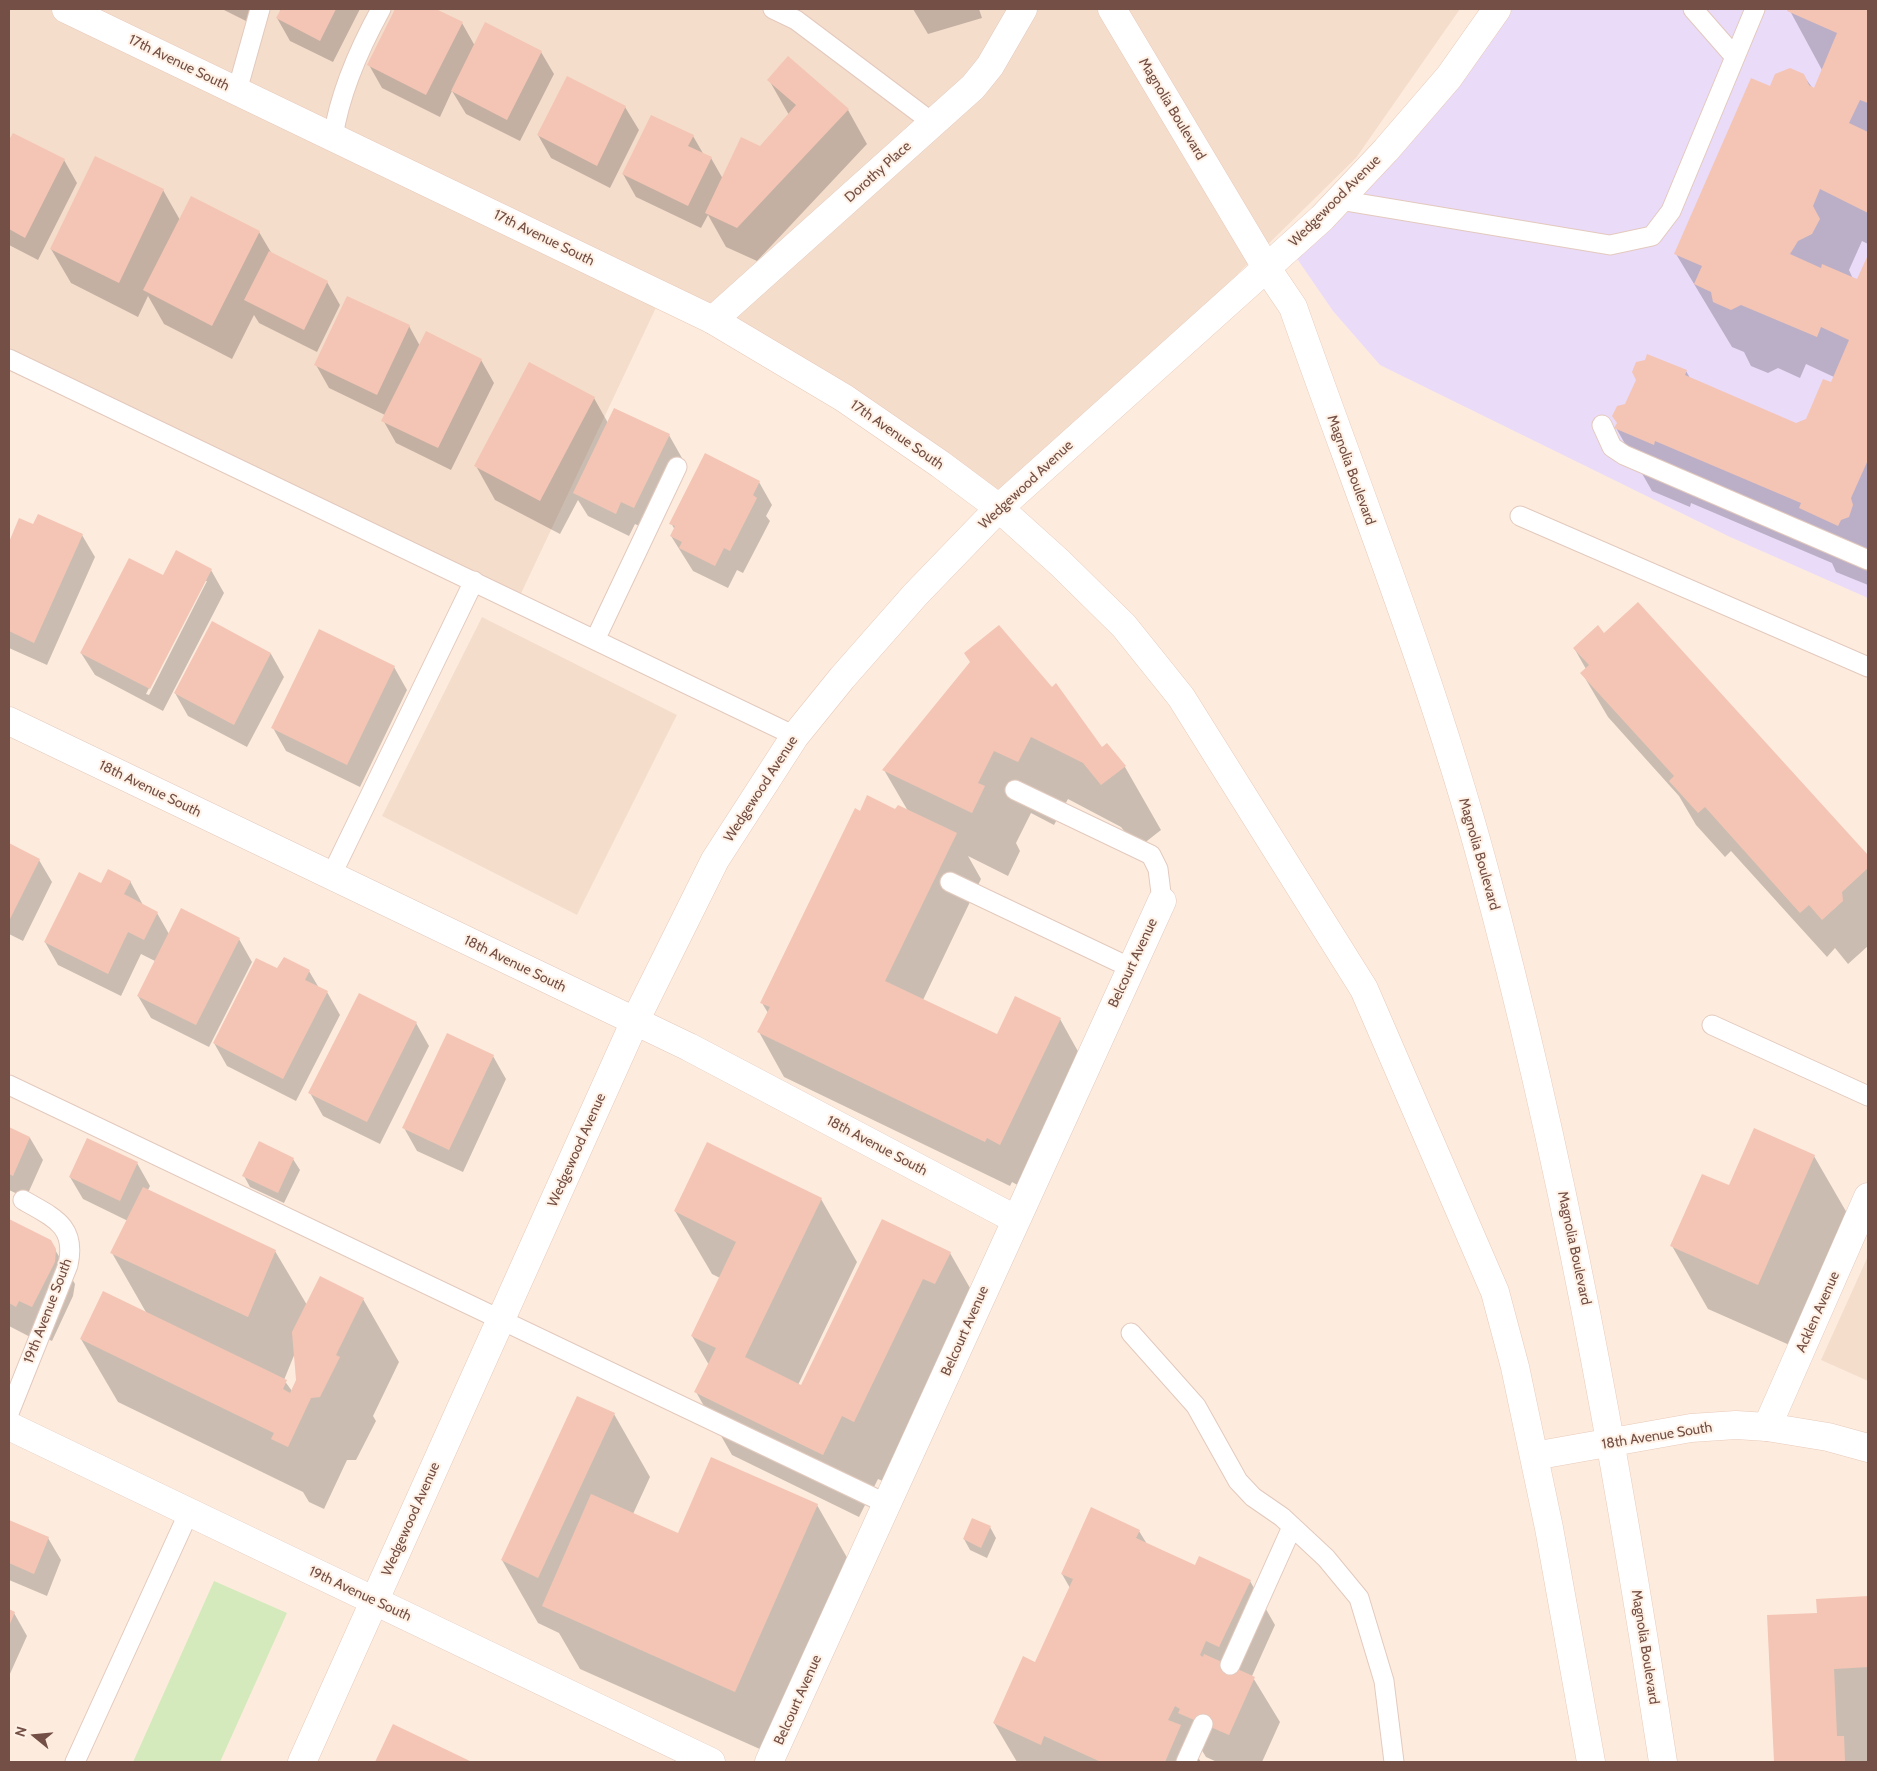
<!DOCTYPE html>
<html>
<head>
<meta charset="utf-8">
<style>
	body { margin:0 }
	#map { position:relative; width:1877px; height:1771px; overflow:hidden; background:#fdecde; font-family:Cabin,sans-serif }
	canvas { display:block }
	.frame { position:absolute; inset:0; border:10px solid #734f45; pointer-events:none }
	.north { position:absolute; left:10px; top:1711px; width:50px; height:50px; -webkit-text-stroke:4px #fff1e5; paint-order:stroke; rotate:287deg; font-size:14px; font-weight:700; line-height:20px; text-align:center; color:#734f45 }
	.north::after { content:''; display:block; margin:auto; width:18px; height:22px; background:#734f45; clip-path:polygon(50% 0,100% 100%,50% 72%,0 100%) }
</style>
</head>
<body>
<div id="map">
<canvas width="1877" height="1771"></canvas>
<div class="frame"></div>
<div class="north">N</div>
</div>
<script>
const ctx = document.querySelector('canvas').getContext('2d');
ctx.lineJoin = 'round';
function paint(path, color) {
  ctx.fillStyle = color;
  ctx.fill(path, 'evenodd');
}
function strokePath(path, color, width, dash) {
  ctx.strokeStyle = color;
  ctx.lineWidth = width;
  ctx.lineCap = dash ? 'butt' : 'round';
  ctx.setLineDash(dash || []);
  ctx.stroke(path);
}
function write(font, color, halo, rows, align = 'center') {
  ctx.font = font + ' Cabin,sans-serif';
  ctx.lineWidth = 4;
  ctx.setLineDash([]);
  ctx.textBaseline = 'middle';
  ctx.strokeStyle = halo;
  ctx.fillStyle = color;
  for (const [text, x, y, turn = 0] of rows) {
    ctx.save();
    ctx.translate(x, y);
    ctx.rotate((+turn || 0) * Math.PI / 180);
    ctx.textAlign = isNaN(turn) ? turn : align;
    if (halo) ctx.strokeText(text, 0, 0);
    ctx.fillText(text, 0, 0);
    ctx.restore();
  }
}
paint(new Path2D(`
	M9 9H1460L1356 158 999 508 662 295 517 602 9 371Z
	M482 617 677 715 577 915 382 816Z
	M1868 1256V1381L1821 1360Z`), '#f5ddcc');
paint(new Path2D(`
	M1491 9H1868V598L1730 537 1380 365 1333 311 1289 247Z`), '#eadbf9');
paint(new Path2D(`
	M214 1581 287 1613 220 1762H133Z`), '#d5eabc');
paint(new Path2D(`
	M222 9H270L260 28Z
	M279 9H360L333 62 290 41 277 18 281 12Z
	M397 9H433L462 23 475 46 541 52 554 74 520 141 466 114 452 91 440 117 382 88 369 65Z
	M913 9H979L982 18 928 34Z
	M1789 9H1868V244L1862 241 1849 270 1853 279 1858 281 1868 258V585L1836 572 1832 563 1691 503 1690 507 1652 491 1616 428 1626 405 1686 371 1690 378 1796 424 1807 419 1834 385V377L1806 364 1800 378 1778 368 1768 373 1751 366 1744 352 1732 347 1676 254 1770 88 1803 75 1814 90 1822 70Z
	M567 78 625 107 639 130 610 188 551 158 538 135Z
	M769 80 848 110 867 144 757 261 726 247 708 215 701 228 636 197 623 174 693 136 704 155 711 158 723 179 761 148 789 115Z
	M13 134 64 160 77 183 38 260 9 245V143Z
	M163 190 180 220 259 232 272 254 327 282 340 305 317 352 259 323 254 315 232 359 164 324 148 296 138 317 71 283 51 249Z
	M409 326 420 346 481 360 494 383 451 470 396 443 383 420 385 415 329 388 316 365Z
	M594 398 608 423 669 435 682 458 647 530 635 524 629 536 588 516 578 500 560 534 495 500 476 466Z
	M759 482 772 505 766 516 770 521 743 573 737 570 728 588 693 571 671 536 675 530 671 523Z
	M20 520 34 526 82 535 95 557 47 665 9 648V545Z
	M211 570 224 593 163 711 95 675 81 653ZM204 581H207L149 695 146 694Z
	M1638 604 1868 857V946L1848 964 1835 948 1827 957 1731 851 1725 857 1696 825 1679 796 1608 717 1582 673 1586 669 1574 648 1604 634Z
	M212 623 271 654 284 677 247 747 188 716 175 693Z
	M971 663 1102 749 1125 767 1161 830 1138 848 1121 827 1068 799 1054 825 1031 813 1016 843 1020 851 1008 876 968 856 981 879 923 1000 997 1036 1060 1019 1085 1064 1025 1189 1012 1182 1010 1186 784 1077 759 1032 768 1013 762 1003 860 812 908 811 884 770Z
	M394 667 407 690 360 787 286 751 273 728Z
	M9 845 39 860 52 882 23 941 9 934Z
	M130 881 143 905 157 913 169 934 239 939 252 962 209 1047 151 1018 138 996 155 961 141 954 121 996 58 965 45 942 101 884Z
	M284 959 309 971 319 988 327 992 340 1015 296 1101 227 1066 214 1043 278 970Z
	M416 1023 429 1046 380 1144 323 1116 310 1093Z
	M493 1056 506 1079 463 1172 417 1151 404 1128Z
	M9 1128 30 1138 43 1160 26 1198 9 1190Z
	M1755 1130 1814 1156 1851 1220 1794 1347 1708 1309 1672 1246 1729 1187Z
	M293 1159 300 1170 284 1203 250 1187 244 1176Z
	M137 1163 150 1186 148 1190 275 1251 307 1305 363 1299 399 1362 373 1416 376 1421 356 1460H347L324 1509 309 1502 303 1492 118 1402 81 1339 147 1314 112 1253 128 1221 83 1199 70 1177ZM295 1353 297 1380 292 1391 284 1380Z
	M821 1199 857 1262 798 1385 802 1387 950 1253 986 1316 890 1484 878 1479 859 1517 732 1455 696 1392 709 1365 692 1336 720 1278 712 1274 675 1211Z
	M9 1220 50 1241 75 1284 73 1296 52 1341 39 1335 36 1340 9 1326Z
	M614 1414 650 1477 633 1514 678 1535 817 1505 853 1568 771 1754 580 1669 559 1633 538 1623 502 1560Z
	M9 1521 48 1538 61 1560 47 1596 9 1580Z
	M990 1527 996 1538 987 1558 970 1550 964 1539Z
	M1139 1531 1147 1544 1196 1566 1250 1581 1275 1625 1252 1676 1280 1722 1262 1762H1217L1206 1757 1201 1749 1197 1756 1201 1762H1017L994 1723 1036 1663 1070 1588 1062 1574Z
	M1868 1597V1762H1776L1768 1616 1819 1614 1818 1600Z
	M9 1611 14 1613 27 1636 9 1676Z
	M394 1726 469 1762H377Z`), '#0003');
paint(new Path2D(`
	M281 9H336L320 41 276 18Z
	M395 9H436L463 22 426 95 367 65Z
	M1788 9H1868V103L1860 100 1849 123 1868 132V213L1820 189 1813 206 1820 219 1812 234 1798 241 1790 254 1821 268 1822 264 1857 279 1868 255V460L1851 498 1853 505 1849 517 1841 520 1838 526 1799 508 1801 503 1655 441 1654 445 1614 428 1617 423 1612 416 1617 406 1625 404 1636 380 1632 372 1636 362 1645 360 1647 354 1687 370 1685 375 1796 423 1806 419 1823 379 1831 382 1849 340 1821 327 1817 337 1741 305 1731 310 1713 302 1711 292 1694 284 1702 266 1674 254 1751 78 1770 86 1775 74 1790 68 1804 74 1809 85 1814 88 1837 33 1787 11Z
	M485 22 542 51 507 120 451 91Z
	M788 56 849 109 737 228 705 213 741 137 760 146 796 105 767 80Z
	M567 76 626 106 597 166 537 135Z
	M651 115 694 135 688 146 712 157 688 206 622 174Z
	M13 133 65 159 25 238 9 229V140Z
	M95 156 164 189 119 283 50 249Z
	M191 196 260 231 212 326 143 290Z
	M269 251 328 281 304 330 244 300Z
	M347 296 410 325 377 395 314 365Z
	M426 331 482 359 438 448 381 421Z
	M529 362 595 397 540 501 474 466Z
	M614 408 670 434 634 508 621 502 616 514 573 493Z
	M705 453 760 481 753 495 757 498 730 551 724 548 715 566 679 548 682 542 670 536 675 526 669 524Z
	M38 514 83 534 34 643 9 631V542L19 518 33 524Z
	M176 550 212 569 150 689 80 653 129 558 163 575Z
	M1638 602 1868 855V868L1842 892 1843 901 1822 920 1809 905 1800 913 1705 807 1698 813 1669 781 1674 776 1580 673 1589 665 1573 648 1598 625 1604 633Z
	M212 621 271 653 234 725 174 693Z
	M999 625 1052 687 1056 683 1102 747 1107 743 1126 766 1101 785 1083 763 1031 737 1018 762 994 751 978 783 985 786 972 813 882 770 970 662 964 653Z
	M319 629 395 666 347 765 271 728Z
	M867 795 895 809 898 805 957 833 885 981 997 1034 1015 996 1061 1018 1000 1145 987 1138 985 1142 757 1032 770 1007 760 1003 855 808 860 811Z
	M9 843 40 859 10 919 9 918Z
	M108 869 131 881 124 894 158 912 144 940 128 932 108 974 44 942 79 872 101 883Z
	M181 908 240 938 196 1025 137 996Z
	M284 957 310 970 305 980 328 991 283 1079 213 1043 256 958 277 968Z
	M359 993 417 1022 367 1122 308 1093Z
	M447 1033 494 1055 449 1150 402 1128Z
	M9 1127 30 1137 13 1176 9 1174Z
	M1754 1128 1815 1155 1758 1285 1670 1246 1702 1174 1729 1185Z
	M87 1138 138 1162 120 1201 69 1177Z
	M259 1141 294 1158 278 1193 242 1176Z
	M707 1142 822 1198 745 1357 801 1385 882 1219 951 1252 935 1284 923 1279 854 1422 842 1416 823 1455 694 1392 716 1348 691 1336 736 1242 674 1211Z
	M143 1187 276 1250 248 1317 110 1253Z
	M9 1219 51 1240 56 1249 55 1262 32 1307 19 1301 16 1307 9 1303Z
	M320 1276 364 1298 336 1355 340 1357 320 1397 311 1398 288 1447 271 1439 274 1433 80 1339 103 1291 287 1380 283 1389 290 1393 296 1380 292 1332Z
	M577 1396 615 1413 538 1578 501 1560Z
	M711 1457 818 1504 735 1692 542 1606 591 1494 678 1533Z
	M1091 1507 1140 1530 1136 1538 1195 1565 1199 1556 1251 1580 1219 1647 1206 1641 1200 1655 1203 1657 1204 1654 1255 1677 1229 1735 1178 1713 1180 1709 1175 1706 1168 1720 1181 1725 1165 1762H1101L1044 1736 1041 1745 993 1723 1023 1656 1035 1662 1073 1579 1061 1574Z
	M972 1518 991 1526 981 1548 963 1539Z
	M9 1520 49 1537 34 1574 9 1563Z
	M1868 1596V1667L1834 1669 1837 1736H1844L1845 1762H1774L1767 1615 1817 1613 1816 1599Z
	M9 1609 15 1612 9 1626Z
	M393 1724 472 1762H375Z`), '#f4c5b4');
const lane = new Path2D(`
	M773 9 796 20 933 123
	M1693 9 1735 57
	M237 91 260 9
	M333 137C340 92 359 49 381 9
	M1339 200 1610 245 1652 236 1671 211 1755 9
	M9 359 795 736
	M1602 425 1612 447 1624 455 1868 560
	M1520 516 1868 667
	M595 640 677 467
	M1015 790 1151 855 1158 869 1162 901
	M331 876 474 581
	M950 882 1131 968
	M1712 1025 1868 1096
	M9 1085 887 1504
	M1131 1333 1196 1406 1238 1481 1253 1497 1282 1517 1326 1558 1359 1598 1384 1681 1394 1762
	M9 1413 68 1265C77 1225 52 1217 23 1200
	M1230 1665 1292 1527
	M75 1762 189 1512
	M1186 1762 1203 1724`);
const street = new Path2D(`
	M713 320 973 87 990 66 1023 9
	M9 721 689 1047 1015 1219
	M9 1426 711 1762
	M1767 1427 1868 1197
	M769 1762 1162 901`);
const secondary = new Path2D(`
	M66 9 713 320 844 398 940 464 999 508 1060 563 1124 626 1181 697 1364 989 1495 1292 1515 1367 1549 1528 1591 1762
	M1112 9 1266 267 1293 307C1358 492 1432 676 1483 865 1563 1160 1617 1461 1663 1762
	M1534 1456 1691 1428 1736 1425 1767 1427 1828 1437 1868 1448
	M302 1762 635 1021 715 860 795 736 842 678 915 595 999 508 1322 218 1386 150 1449 77 1497 9`);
strokePath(lane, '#e3c9bd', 21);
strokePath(street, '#e3c9bd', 29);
strokePath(secondary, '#e8c9b9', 29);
strokePath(lane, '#fff', 19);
strokePath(street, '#fff', 28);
strokePath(secondary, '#fff', 28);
write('14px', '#734f45', '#fff1e5', [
	["17th Avenue South",179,63,26],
	["Magnolia Boulevard",1172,109,59],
	["Dorothy Place",878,172,-42],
	["Wedgewood Avenue",1335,201,-45],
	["17th Avenue South",544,238,26],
	["17th Avenue South",897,435,35],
	["Magnolia Boulevard",1351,470,70],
	["Wedgewood Avenue",1026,485,-43],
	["18th Avenue South",150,789,26],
	["Wedgewood Avenue",761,789,-57],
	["Magnolia Boulevard",1479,854,74],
	["Belcourt Avenue",1133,963,-65],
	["18th Avenue South",515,964,26],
	["18th Avenue South",877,1146,28],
	["Wedgewood Avenue",577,1150,-66],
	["Magnolia Boulevard",1574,1248,78],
	["19th Avenue South",48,1311,-69],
	["Acklen Avenue",1818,1312,-66],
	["Belcourt Avenue",965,1331,-66],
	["18th Avenue South",1657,1436,-9],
	["Wedgewood Avenue",411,1519,-66],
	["19th Avenue South",360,1594,25],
	["Magnolia Boulevard",1645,1647,81],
	["Belcourt Avenue",798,1700,-66]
]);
</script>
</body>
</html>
